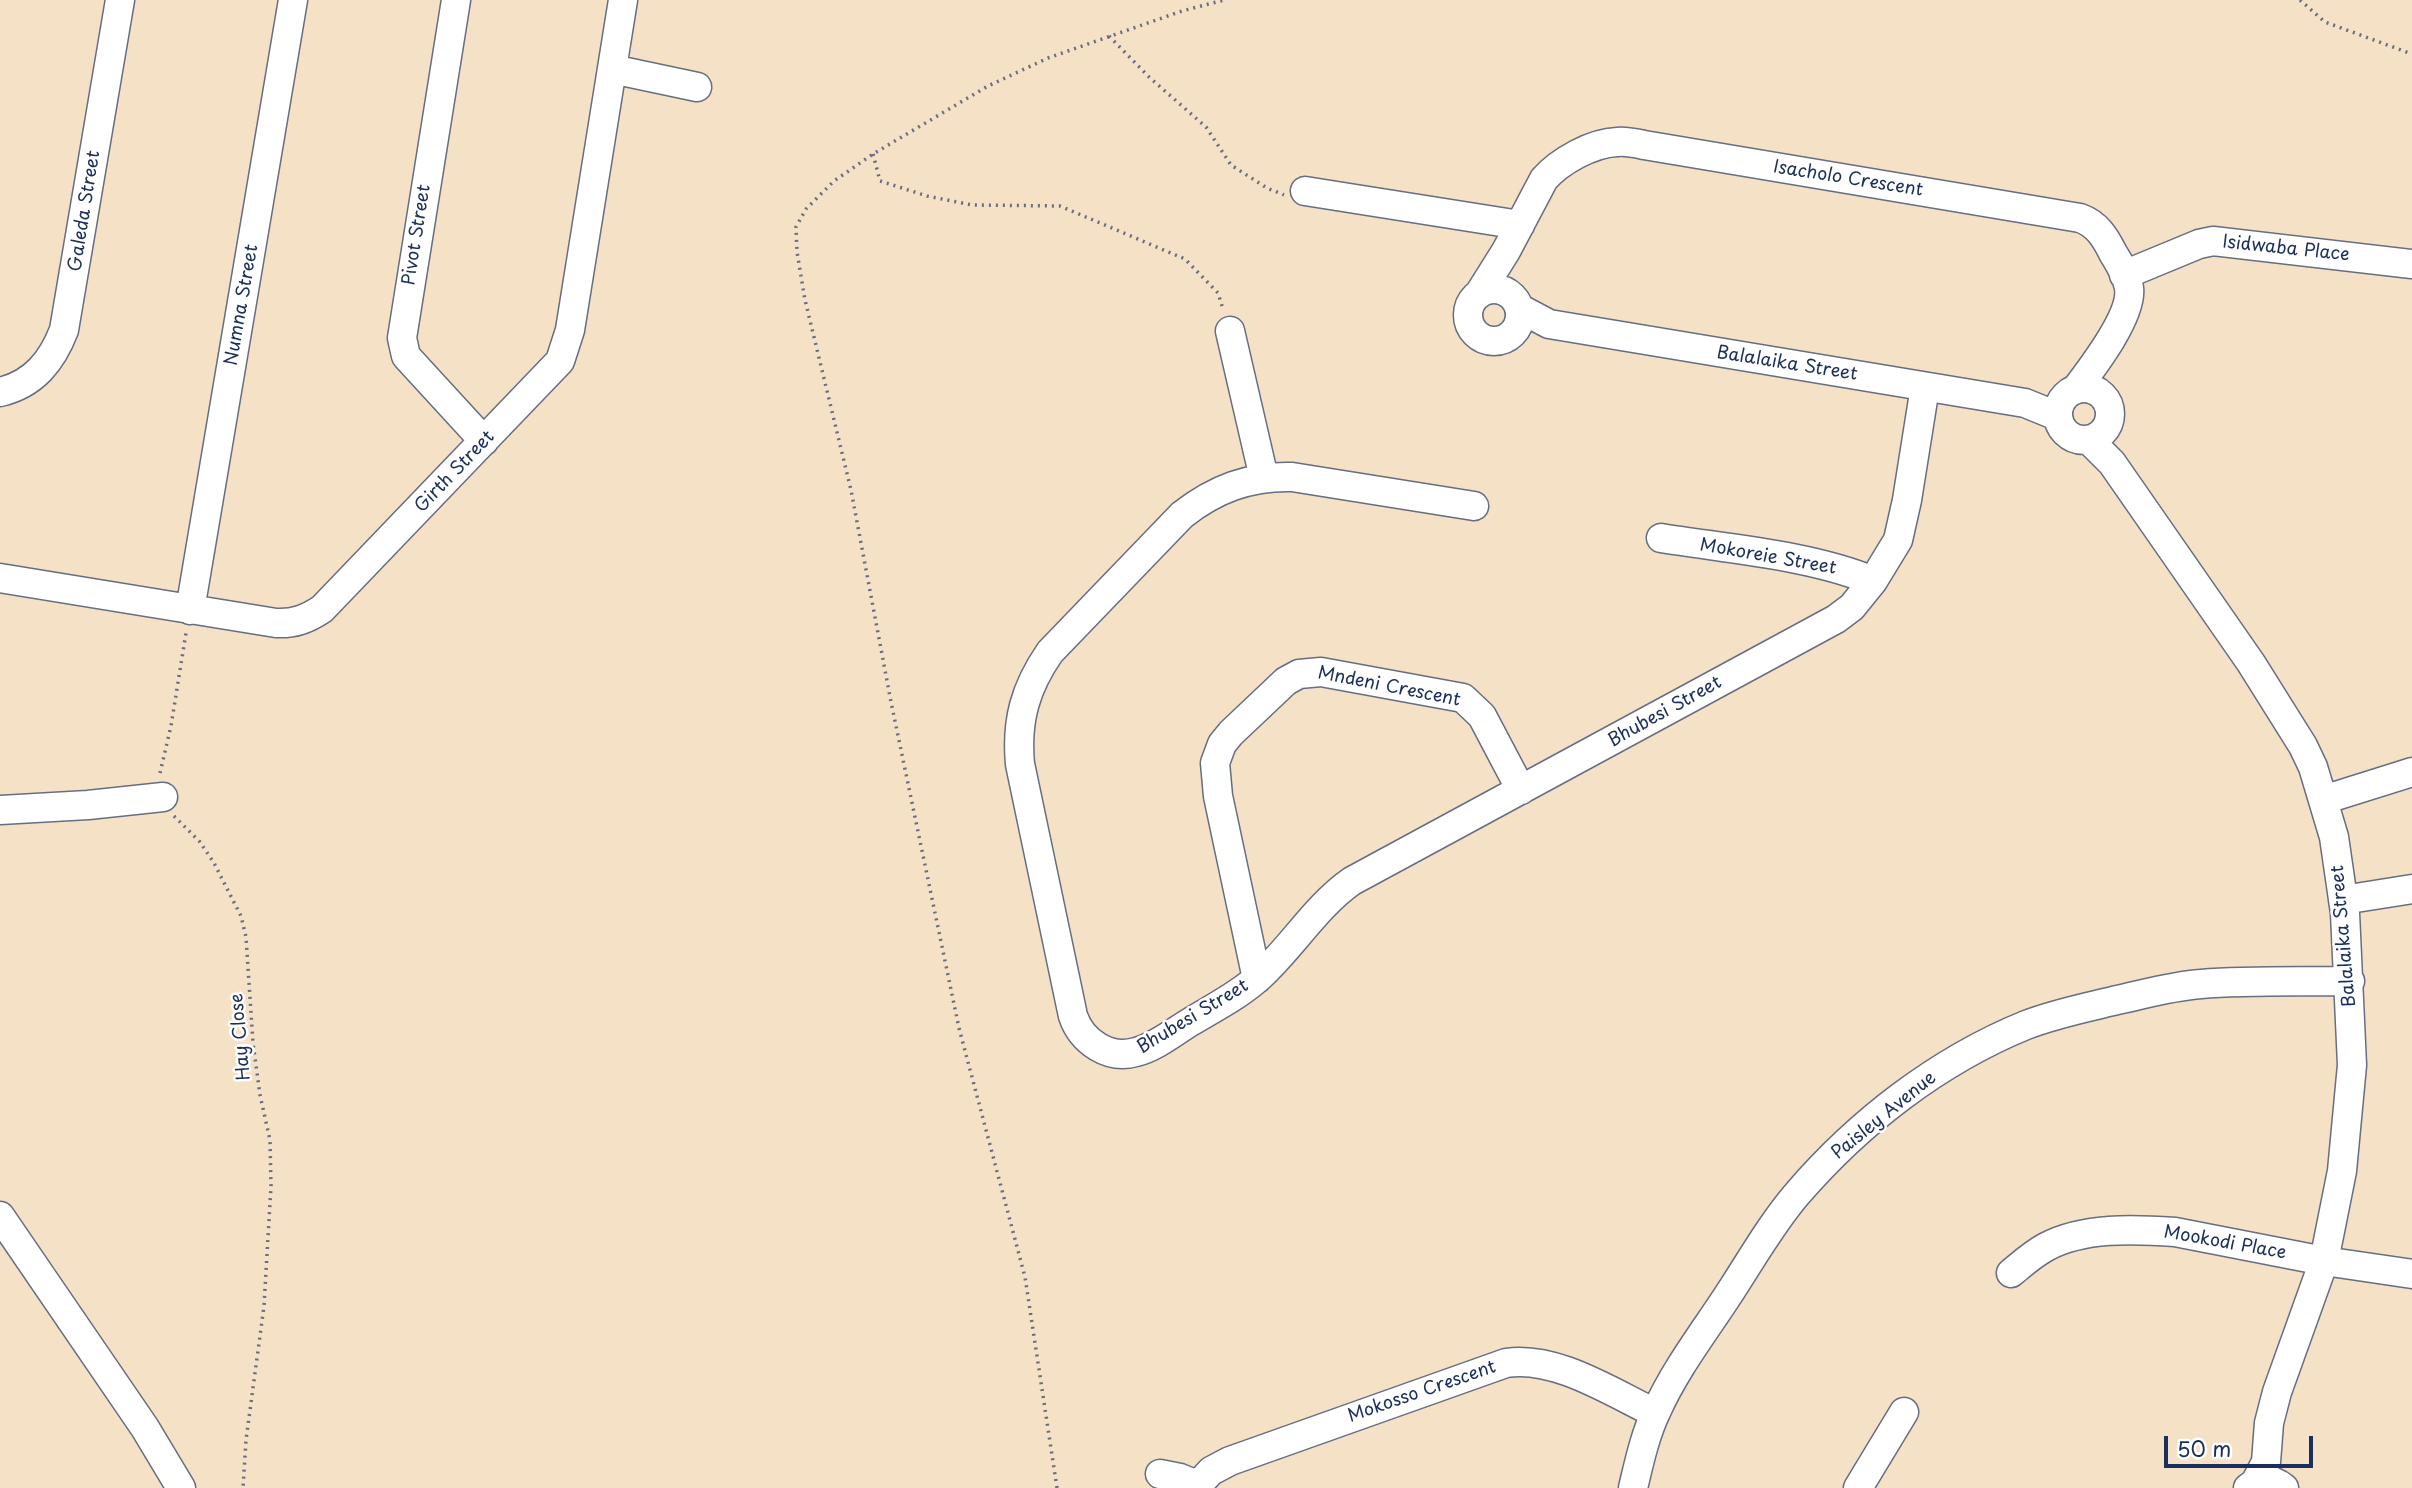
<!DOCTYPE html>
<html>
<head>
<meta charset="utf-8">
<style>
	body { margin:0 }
	#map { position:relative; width:2412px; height:1488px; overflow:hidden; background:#f4e1c6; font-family:"Playpen Sans",sans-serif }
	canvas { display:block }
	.scale { position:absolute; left:2164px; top:1436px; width:149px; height:32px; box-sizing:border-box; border:4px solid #1b2f5e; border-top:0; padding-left:9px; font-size:21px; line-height:24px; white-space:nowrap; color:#1b2f5e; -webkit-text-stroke:5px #fff; paint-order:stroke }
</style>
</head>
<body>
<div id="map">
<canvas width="2412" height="1488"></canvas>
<div class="scale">50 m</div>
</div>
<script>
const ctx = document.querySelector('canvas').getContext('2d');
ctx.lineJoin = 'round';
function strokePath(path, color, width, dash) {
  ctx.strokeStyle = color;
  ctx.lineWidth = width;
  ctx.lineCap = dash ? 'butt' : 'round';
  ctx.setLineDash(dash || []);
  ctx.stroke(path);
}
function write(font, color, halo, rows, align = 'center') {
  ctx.font = font + ' "Playpen Sans",sans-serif';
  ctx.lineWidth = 5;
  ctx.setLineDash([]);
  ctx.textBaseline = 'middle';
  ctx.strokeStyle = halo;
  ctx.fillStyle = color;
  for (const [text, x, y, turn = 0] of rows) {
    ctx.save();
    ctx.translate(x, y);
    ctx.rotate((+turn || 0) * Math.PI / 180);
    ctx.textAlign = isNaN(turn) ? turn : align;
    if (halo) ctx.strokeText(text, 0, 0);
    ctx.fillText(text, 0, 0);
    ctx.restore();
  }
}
const minor = new Path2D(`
	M456 0 402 338 406 356 484 441
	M612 69 697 87
	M1305 191 1520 225
	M2124 275 2199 244 2213 241 2412 264
	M1468 315a26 26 0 1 1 52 0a26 26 0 1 1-52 0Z
	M1479 294 1506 251 1544 179C1560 161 1592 143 1617 142 1626 141 1635 143 1644 145L2080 218C2097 224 2105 237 2113 253 2119 263 2127 275 2129 288 2133 315 2092 368 2076 389
	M1519 308 1549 324 2025 403 2057 416
	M1230 331 1264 478
	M2058 414a26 26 0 1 1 52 0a26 26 0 1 1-52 0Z
	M0 392C34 384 52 361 64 330L120 0
	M2089 440 2112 463 2251 663 2303 746 2313 767 2334 837 2345 913 2352 1065 2342 1171 2324 1261 2277 1392 2269 1423 2266 1462 2255 1483
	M1474 506 1292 477C1249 476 1215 489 1182 515L1050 652C1025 688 1016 721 1020 764L1073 1016C1082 1042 1109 1060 1136 1052 1156 1047 1175 1031 1192 1021 1215 1007 1239 995 1259 977 1292 947 1316 906 1352 881L1836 619 1852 607 1873 581 1898 540 1907 500 1925 387
	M1661 538C1729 549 1810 555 1873 581
	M0 578 276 623C294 624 307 619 322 609L560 361 570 330 623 0
	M190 610 293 0
	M2323 800 2412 772
	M0 810 88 805 163 797
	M2343 900 2412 889
	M1257 979 1218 796 1215 763 1222 744 1231 733 1286 681 1299 674 1321 672 1463 698 1482 716 1521 790
	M0 1216 145 1428 181 1488
	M2011 1273C2022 1264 2033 1254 2046 1247 2083 1227 2134 1229 2175 1232L2324 1261 2412 1274
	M1160 1474 1180 1478 1197 1485
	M1195 1488 1211 1471 1230 1461 1506 1363C1555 1355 1611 1392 1655 1413
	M1633 1488C1639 1463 1645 1435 1656 1412 1676 1367 1708 1327 1734 1286 1754 1255 1773 1222 1797 1194 1859 1122 1938 1061 2026 1025 2054 1014 2084 1008 2113 1001 2142 995 2171 986 2201 984 2250 980 2301 982 2350 981
	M1858 1488 1904 1412
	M2248 1488C2260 1478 2272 1478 2284 1488`);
strokePath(minor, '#676d82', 31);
strokePath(new Path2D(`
	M2300 0 2325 22 2412 54
	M1109 36 1149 77 1206 127 1231 165 1267 188 1284 195
	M873 154 880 181 927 196 972 205 1060 206 1185 259 1218 293 1223 309
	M160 773 171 726 186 633
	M174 816 200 842 214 863 241 916 246 937 253 1043 260 1095 270 1140 271 1186 264 1306 246 1440 243 1488
	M1057 1488 1025 1277 959 1028 891 702 851 490 805 300 797 252 796 227 806 209 834 181 873 154 988 86 1048 58 1182 11 1224 0`), '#676d82', 3.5, [2, 5]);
strokePath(minor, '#fff', 28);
write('18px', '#1b2f5e', '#fff', [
	["Isacholo Crescent",1848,179,9],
	["Galeda Street",85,211,-81],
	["Pivot Street",417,235,-81],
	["Isidwaba Place",2286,249,6],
	["Numna Street",242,305,-80],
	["Balalaika Street",1787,364,9],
	["Girth Street",455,472,-46],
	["Mokoreie Street",1768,557,10],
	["Mndeni Crescent",1389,687,11],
	["Bhubesi Street",1665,712,-29],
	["Balalaika Street",2344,936,-95],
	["Bhubesi Street",1193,1017,-31],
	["Hay Close",241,1037,-95],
	["Paisley Avenue",1884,1116,-39],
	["Mookodi Place",2225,1243,10],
	["Mokosso Crescent",1422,1392,-19]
]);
</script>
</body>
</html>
